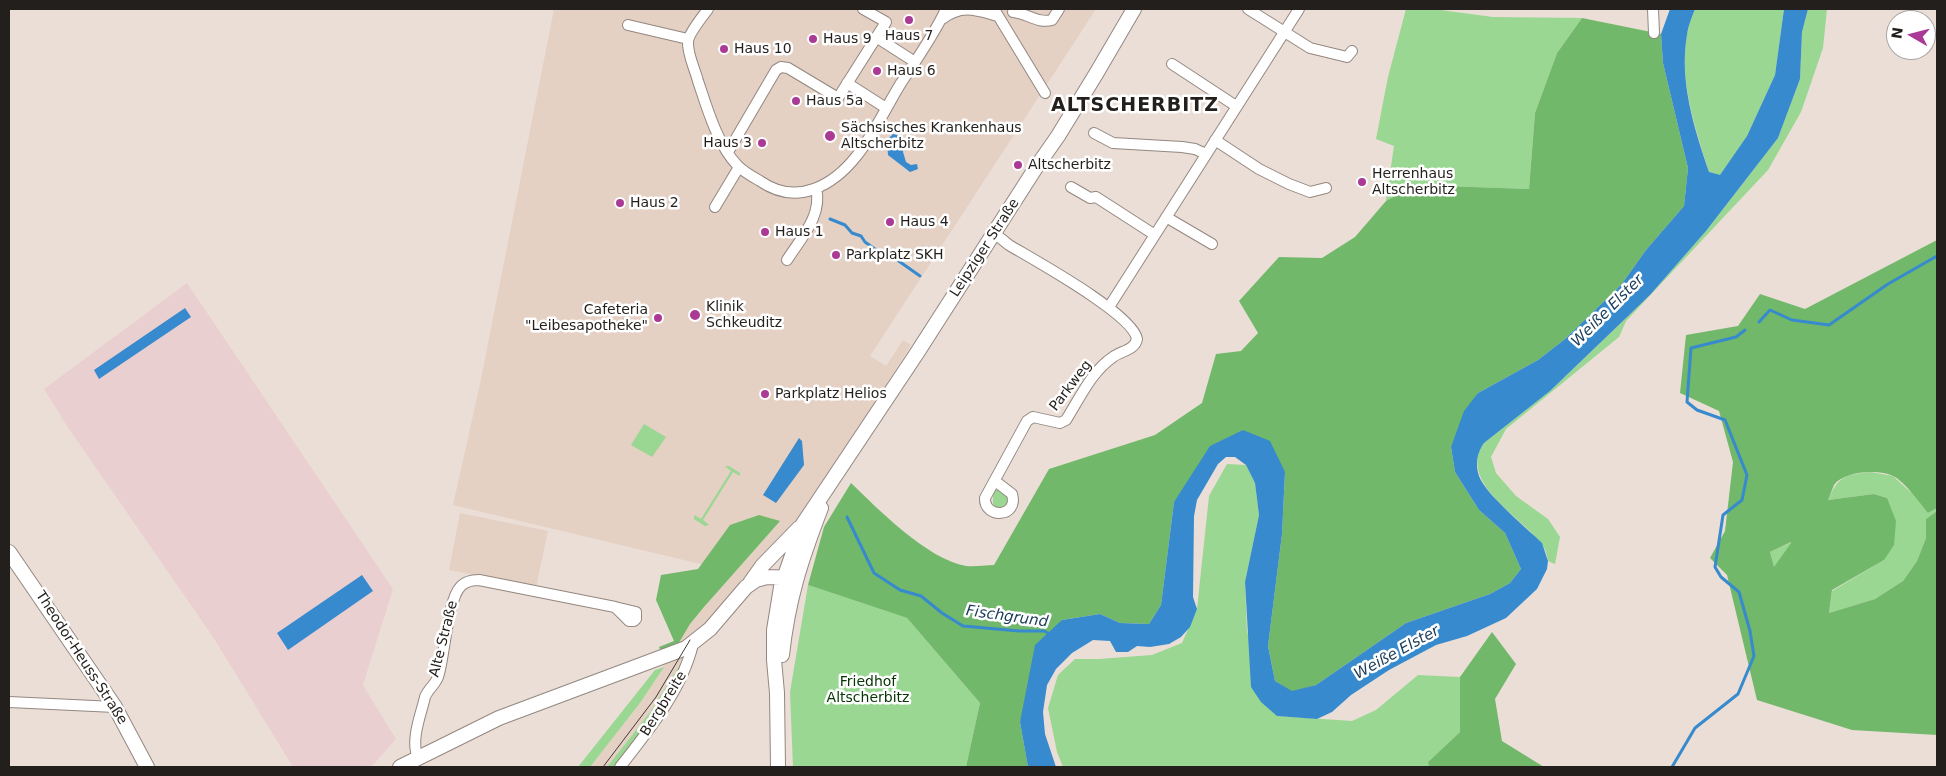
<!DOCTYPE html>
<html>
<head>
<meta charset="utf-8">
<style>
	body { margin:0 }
	#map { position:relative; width:1946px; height:776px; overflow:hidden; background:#ebded6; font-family:"DejaVu Sans",sans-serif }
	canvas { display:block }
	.frame { position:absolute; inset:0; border:10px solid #231f1c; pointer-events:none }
	.north { position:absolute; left:1886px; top:10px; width:50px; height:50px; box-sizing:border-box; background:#fff; border:1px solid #a7a5a4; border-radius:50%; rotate:278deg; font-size:14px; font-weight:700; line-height:20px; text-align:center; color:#231f1c }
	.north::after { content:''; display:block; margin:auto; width:18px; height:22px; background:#aa3a96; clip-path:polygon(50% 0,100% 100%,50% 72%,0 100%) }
</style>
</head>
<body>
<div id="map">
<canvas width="1946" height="776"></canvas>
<div class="frame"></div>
<div class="north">N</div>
</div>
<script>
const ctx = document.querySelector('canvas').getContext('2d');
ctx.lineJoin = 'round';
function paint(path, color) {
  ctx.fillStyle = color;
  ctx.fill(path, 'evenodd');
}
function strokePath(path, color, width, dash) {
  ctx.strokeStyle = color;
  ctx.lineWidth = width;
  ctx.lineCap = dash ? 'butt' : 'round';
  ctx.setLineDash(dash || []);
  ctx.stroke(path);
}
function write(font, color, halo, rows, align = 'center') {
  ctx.font = font + ' "DejaVu Sans",sans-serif';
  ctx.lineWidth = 5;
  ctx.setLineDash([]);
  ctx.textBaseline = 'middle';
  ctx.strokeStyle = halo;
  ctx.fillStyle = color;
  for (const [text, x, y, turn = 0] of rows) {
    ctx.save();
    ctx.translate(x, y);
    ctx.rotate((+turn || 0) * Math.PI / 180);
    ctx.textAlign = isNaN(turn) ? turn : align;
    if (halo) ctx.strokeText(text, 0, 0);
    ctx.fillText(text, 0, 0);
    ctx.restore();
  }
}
paint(new Path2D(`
	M187 283 393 589 363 685 396 739 373 765 368 767H293L213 637 67 426 44 389Z`), '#eacfd1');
paint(new Path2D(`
	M554 9H1096L870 356 886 366 903 340 911 345 813 501 683 660 651 711 607 767H590L640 703 690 624 734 572 453 505 480 384Z
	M460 513 548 531 536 587 449 570Z`), '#e5d0c4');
paint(new Path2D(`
	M1406 9H1433L1493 17 1582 18 1557 53 1535 113 1529 189 1415 185 1386 201 1394 146 1376 139 1388 77Z
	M1695 9H1784L1775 75 1747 136 1720 176 1709 172C1695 127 1679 82 1687 35 1688 26 1692 17 1695 9Z
	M1808 9H1827L1823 48 1801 112 1768 170 1626 321 1619 337 1506 429 1491 457 1496 473 1516 496 1548 519 1560 537 1555 564 1548 561C1547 554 1545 548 1541 543 1520 516 1457 482 1484 443L1550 391 1650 295 1706 231 1778 138 1800 79 1802 32Z
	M644 424 666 437 652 457 631 445Z
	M1227 464 1246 465 1255 483 1259 515 1245 582 1247 632 1278 716 1352 721 1376 710 1418 675 1460 677V732L1428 762 1429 767H1063L1057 752 1048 708 1058 675 1075 659H1099L1152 655 1182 643 1197 609 1209 496Z
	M725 466H729L740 473V476L733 472 703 520 709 525 705 526 694 519V515L701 519 731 471Z
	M1871 472 1893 476 1918 499 1928 513 1937 508V511L1926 519V538L1917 561 1903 581 1875 599 1829 613 1832 591 1884 560 1887 498 1874 494 1828 500C1839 475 1845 475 1871 472Z
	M996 489 1006 494 1010 500 1008 506 997 510 993 504V494Z
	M1792 542 1774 568 1770 552Z
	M808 585 907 618 980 703 966 767H793L790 692Z
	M683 660 685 663 651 720 616 767H607L651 711Z
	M664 667 640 703 590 767H578L655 670Z`), '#99d792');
paint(new Path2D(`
	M1582 18 1661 34 1663 63 1688 168 1684 206 1646 250 1621 285 1565 339 1538 360 1478 393 1451 447 1455 472 1479 510 1505 533 1521 569 1510 583 1490 594 1406 623 1316 685 1292 692 1275 681 1268 646 1282 534 1285 472 1243 430 1174 502 1161 605 1149 624 1120 623 1100 614 1062 620 1020 722 1028 767H966L980 703 907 618 808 585 824 527 851 483C879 510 927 559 966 566 975 567 985 565 994 565L1049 469 1155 435 1202 403 1216 354 1241 351 1258 333 1239 301 1279 257 1322 258 1355 237 1386 201 1415 185 1529 189 1535 113 1557 53Z
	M1937 240V508L1928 513C1921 504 1903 480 1893 476 1878 469 1844 471 1834 485 1832 490 1830 495 1828 500L1874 494 1887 498 1896 521 1894 545 1884 560 1832 590 1829 613 1875 599 1903 581 1917 561 1926 538V519L1937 511V735L1852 730 1757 700 1727 575 1710 558 1725 531 1733 462 1719 411 1680 393 1686 335 1738 326 1760 294 1805 309ZM1791 542V543L1774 567 1770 552Z
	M759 515 780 521 704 607 690 624 677 646 661 652 659 647 674 641 656 600 661 575 698 569 730 525Z
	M1492 632 1516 664 1495 699 1502 741 1544 767H1429L1428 762 1460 732V677Z`), '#71b86b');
paint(new Path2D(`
	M1670 9H1695C1692 17 1688 26 1687 35 1679 81 1694 128 1709 172L1720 175 1747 136 1775 75 1784 9H1808L1802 32 1800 79 1778 138 1706 231 1650 295 1550 391 1484 443C1477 453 1475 464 1479 476 1486 495 1527 528 1542 543L1548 561 1547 569 1537 589 1506 618 1467 636 1436 645 1389 670 1351 695 1332 712 1317 719 1277 716 1261 702 1251 687 1245 582 1259 515 1255 483 1246 465 1235 457H1226L1218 464 1197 500 1194 516 1193 597 1197 609 1190 627 1181 637 1169 644 1150 647 1137 646 1128 652H1116L1110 641 1093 640 1072 653 1056 669 1047 685 1043 712 1045 734 1056 767H1028L1020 722 1035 645 1062 620 1100 614 1120 623 1149 624 1161 605 1174 502 1210 446 1243 430 1270 441 1285 472 1282 534 1268 646 1275 681 1292 691 1316 685 1406 623 1490 594 1510 583 1521 569 1505 533 1479 510 1455 472 1451 447 1464 411 1478 393 1538 360 1565 339 1621 285 1646 250 1684 206 1688 168 1663 63 1661 34Z
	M893 134 903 136 904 145 903 152 906 162 911 165 917 164 918 169 910 172 888 155 887 140Z
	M185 308 191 317 99 379 94 370Z
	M799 438 802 441 804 465 776 503 763 495Z
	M362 575 373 591 288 650 277 633Z`), '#368acd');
strokePath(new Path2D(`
	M830 219 845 225 852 233 861 236 865 242 882 254 893 257 920 276
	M1759 322 1770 310 1792 320 1829 325 1888 284 1937 256
	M847 517 874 573 900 590 921 596 942 613 963 626 1019 631H1044L1052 635
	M1672 767 1695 728 1738 694 1754 656 1750 631 1739 592 1721 577 1715 567 1723 515 1742 500 1747 475 1725 420 1697 410 1687 402 1691 348 1736 337 1745 330`), '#368acd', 3);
const minor = new Path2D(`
	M708 9C703 16 689 33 688 41 687 54 695 69 698 81 707 108 718 146 738 166 744 172 753 177 760 181 776 192 795 196 814 189 858 173 878 120 901 83 917 59 934 35 946 9
	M994 9 1045 93
	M1248 9 1310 48 1347 57 1352 51
	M1653 9 1654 33
	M1013 12C1027 13 1038 24 1052 20L1059 9
	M942 19C962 4 976 10 998 16
	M628 25 688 39
	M876 37 915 62
	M1172 64 1236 106
	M847 83 886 108
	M1094 133 1113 143 1182 147 1195 149 1206 154
	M1215 140 1259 169 1289 184 1310 192 1326 188
	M728 152 776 70 781 67 788 68 838 98 886 22 863 9
	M1071 187 1090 198 1096 197 1155 235
	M715 207 739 167
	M1166 217 1212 244
	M994 233 1009 245C1034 260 1133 314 1137 339 1135 350 1121 351 1113 357 1091 372 1080 398 1066 420L1060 423 1033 417 1027 421 985 498C984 519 1019 518 1012 494L995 481
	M787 260C801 238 823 215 816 188
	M1109 307 1299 9
	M9 702 115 707
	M418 758C410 740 421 715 425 697 428 689 435 685 438 677 445 656 447 600 461 586 466 581 472 580 479 580L615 607 629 621H634L636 619V612L615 607
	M620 767C649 730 682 690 693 644`);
const tertiary = new Path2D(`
	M9 552 115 707 147 767
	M750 583 762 566 799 528
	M782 655C788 599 801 560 821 508
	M400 767 499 718 686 648 710 629 746 587 756 580 767 577 795 578
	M778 767 777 693 774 660V630L781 587 803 524 917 353 1035 169 1058 136 1096 74 1134 9`);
strokePath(minor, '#938780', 12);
strokePath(tertiary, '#938780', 16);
strokePath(minor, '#fff', 10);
strokePath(tertiary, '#fff', 14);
strokePath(new Path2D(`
	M603 767 656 697 690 640`), '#423c39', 1);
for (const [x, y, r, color] of [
	[909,20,5,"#aa3a96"],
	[813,39,5,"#aa3a96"],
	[724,49,5,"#aa3a96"],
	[877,71,5,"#aa3a96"],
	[796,101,5,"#aa3a96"],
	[830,136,6,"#aa3a96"],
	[762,143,5,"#aa3a96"],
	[1018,165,5,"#aa3a96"],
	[1362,182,5,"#aa3a96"],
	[620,203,5,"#aa3a96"],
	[890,222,5,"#aa3a96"],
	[765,232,5,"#aa3a96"],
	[836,255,5,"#aa3a96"],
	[695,315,6,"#aa3a96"],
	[658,318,5,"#aa3a96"],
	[765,394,5,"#aa3a96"]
]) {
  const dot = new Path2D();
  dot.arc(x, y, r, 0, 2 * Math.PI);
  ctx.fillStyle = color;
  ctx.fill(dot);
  strokePath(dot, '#fff', 2);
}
write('14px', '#231f1c', '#fff', [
	["Haus 7",909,36,"center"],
	["Haus 9",823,39],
	["Haus 10",734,49],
	["Haus 6",887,71],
	["Haus 5a",806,101],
	["Sächsisches Krankenhaus",841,128],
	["Altscherbitz",841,144],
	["Haus 3",752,143,"right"],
	["Altscherbitz",1028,165],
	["Herrenhaus",1372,174],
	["Altscherbitz",1372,190],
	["Haus 2",630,203],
	["Haus 4",900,222],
	["Haus 1",775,232],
	["Parkplatz SKH",846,255],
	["Klinik",706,307],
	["Schkeuditz",706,323],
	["Cafeteria",648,310,"right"],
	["\"Leibesapotheke\"",648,326,"right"],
	["Parkplatz Helios",775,394]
], 'left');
write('14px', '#231f1c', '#fff', [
	["Leipziger Straße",985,248,-57],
	["Parkweg",1071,386,-53],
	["Alte Straße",444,639,-76],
	["Theodor-Heuss-Straße",81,658,57],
	["Bergbreite",664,704,-58]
]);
write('14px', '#033602', '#fff', [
	["Friedhof",868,682],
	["Altscherbitz",868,698]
]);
write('italic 15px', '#1a3b58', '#fff', [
	["Weiße Elster",1608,311,-45],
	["Fischgrund",1007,617,8],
	["Weiße Elster",1397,653,-29]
]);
ctx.letterSpacing = '1px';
write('bold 19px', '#231f1c', '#fff', [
	["ALTSCHERBITZ",1135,106]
]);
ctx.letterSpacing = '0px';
</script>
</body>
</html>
